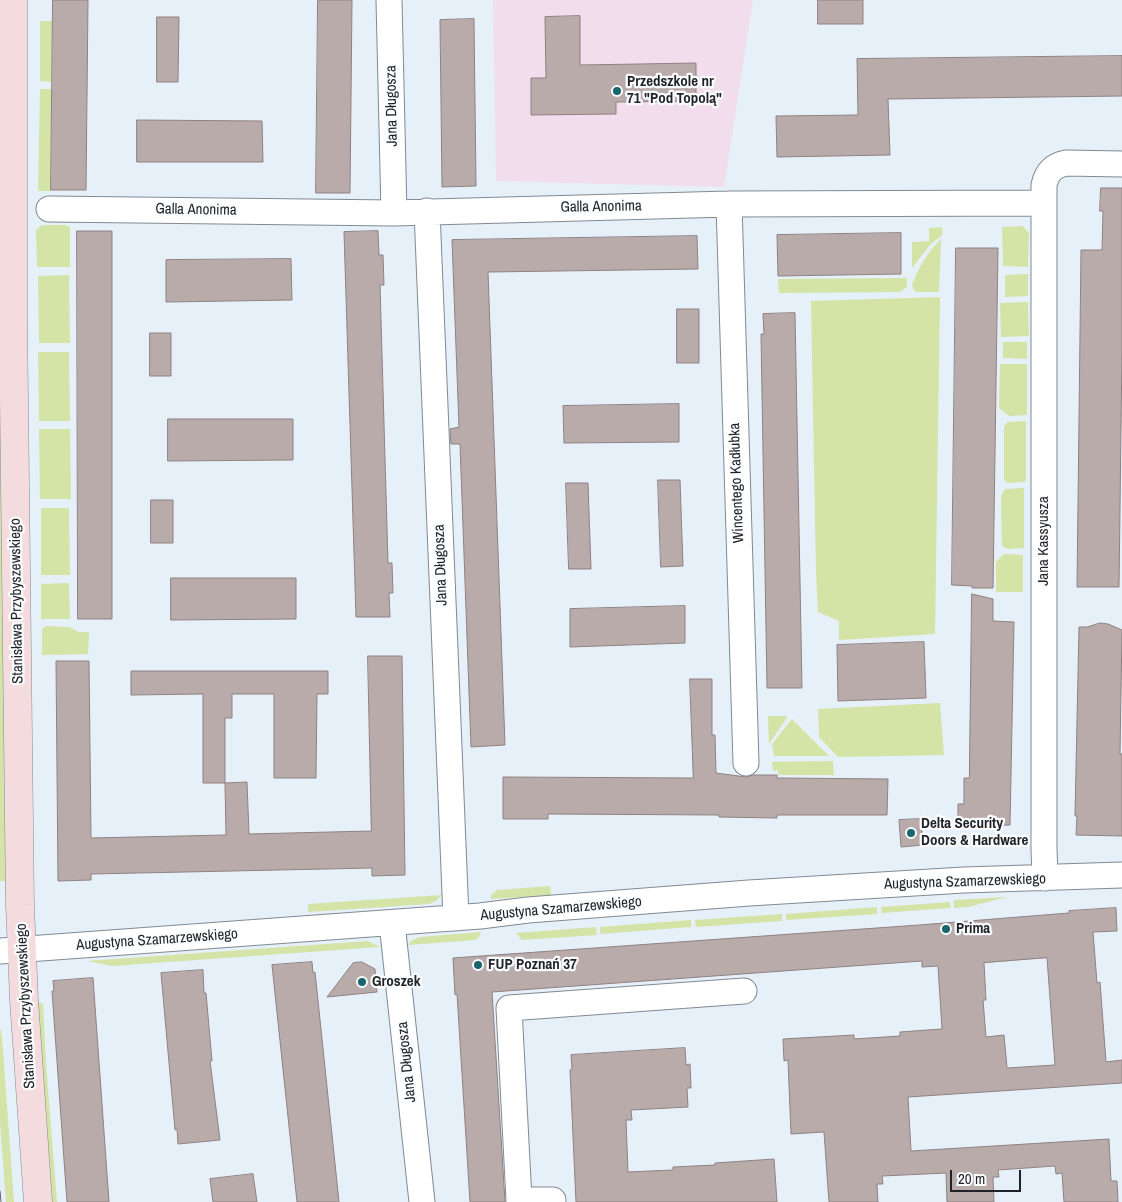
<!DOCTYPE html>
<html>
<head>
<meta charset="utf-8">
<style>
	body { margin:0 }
	#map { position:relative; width:1122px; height:1202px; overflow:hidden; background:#e6f0f9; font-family:"Archivo Narrow",sans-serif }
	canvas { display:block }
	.scale { position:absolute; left:950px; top:1170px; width:71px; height:22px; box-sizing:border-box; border:2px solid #1f2226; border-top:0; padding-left:6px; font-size:15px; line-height:18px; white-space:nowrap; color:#1f2226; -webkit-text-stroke:4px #fafcfe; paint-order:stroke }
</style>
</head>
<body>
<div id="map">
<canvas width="1122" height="1202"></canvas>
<div class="scale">20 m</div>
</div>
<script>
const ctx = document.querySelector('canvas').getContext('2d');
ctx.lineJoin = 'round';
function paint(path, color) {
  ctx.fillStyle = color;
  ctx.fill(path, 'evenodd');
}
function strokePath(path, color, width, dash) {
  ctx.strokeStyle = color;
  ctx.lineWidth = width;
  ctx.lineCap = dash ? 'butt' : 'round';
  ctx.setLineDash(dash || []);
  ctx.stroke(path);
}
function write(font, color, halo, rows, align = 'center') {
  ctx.font = font + ' "Archivo Narrow",sans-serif';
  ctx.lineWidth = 4.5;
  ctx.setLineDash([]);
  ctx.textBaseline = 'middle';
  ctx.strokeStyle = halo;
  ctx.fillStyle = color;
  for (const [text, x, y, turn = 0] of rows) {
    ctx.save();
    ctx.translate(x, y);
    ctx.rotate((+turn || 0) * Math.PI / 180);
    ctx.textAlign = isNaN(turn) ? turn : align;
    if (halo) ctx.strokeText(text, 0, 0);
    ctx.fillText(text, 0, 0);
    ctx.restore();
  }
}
paint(new Path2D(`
	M493 0H753L724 187 496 181Z`), '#f2ddec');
paint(new Path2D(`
	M40 21H53L52 82 40 81Z
	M40 89H52L51 191H38Z
	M42 225H66L70 227V267H37L36 230Z
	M1023 226 1029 233 1028 267 1003 266 1002 227Z
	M942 227V235L930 245 912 268V242L929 241V228Z
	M941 239 939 292H915L912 285C919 266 927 253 941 239Z
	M0 256 7 881H0Z
	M1028 274V296L1005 297V275Z
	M69 275 70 343H39L38 276Z
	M907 278V287L900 292 779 293 778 279Z
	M940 297 935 634 839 640V621L818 612 816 573 811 301Z
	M1028 302 1029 336 1001 337 1000 303Z
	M1003 342H1027V359L1003 358Z
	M38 352H69L70 421H39Z
	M1000 364H1027V415L1009 416 999 408Z
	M1026 421V481L1023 482 1008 483 1004 480V426L1008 422Z
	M39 429H70L71 499H40Z
	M1024 488V548L1008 549 1002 546 1001 496 1005 489Z
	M41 508H69L70 575H41Z
	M1004 554 1023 555V592H996V562Z
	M69 583 70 619H41V584Z
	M46 626 69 627 79 632H89L88 654 42 655V629Z
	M940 703 944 755 838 757 819 737 818 709Z
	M768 716H788L769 744Z
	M792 719 829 756H774L772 744Z
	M833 761 834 775H778V770L773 771 772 762Z
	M550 886 551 895 491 899V895L497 890Z
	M442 895 436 901 429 904 308 912V904Z
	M1007 897 968 907 954 908V900Z
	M950 902V908L882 913 881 907Z
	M877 907V914L786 920V914Z
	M782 914V921L696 927 695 920Z
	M691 920V927L600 934V927Z
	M596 927 597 935 522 940 516 933Z
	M481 932 479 937 475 940 408 945 411 941 420 937Z
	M368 941 380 947 112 966 87 961Z
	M36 1003H43L46 1064 57 1202H51Z
	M0 1027 2 1037 14 1202H6L0 1122Z`), '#d4e3a6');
const building = new Path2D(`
	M53 0H88L86 190H51Z
	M318 0H352L350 193H316Z
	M818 0H863V24H818Z
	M580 16V65L696 63V101L616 102V114L531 115V78H546L545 17Z
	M157 17H179L178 82H157Z
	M474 19 476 186 442 187 440 20Z
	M1122 56V96L888 99 890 155 777 157 776 116 858 115 857 59Z
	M137 120 262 121 263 162H137Z
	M1101 188H1122V349L1119 587H1077L1081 250H1102L1103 211H1100Z
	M77 231H112V619H78Z
	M378 231 379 255H383L384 285H380L388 563H392L393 593H389L390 617H356L344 232Z
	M901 233V274L778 276 777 235Z
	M697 236 698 269 488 272 505 745 471 747 460 444H451L450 429 459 427 452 240Z
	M956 248H998L993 588H972V586L952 585Z
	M291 259 292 300 166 302V260Z
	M677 309H699V363H677Z
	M795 313 802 688H767L761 334H764L763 314Z
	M150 333H171V376H150Z
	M679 404V442L564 443 563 406Z
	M168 419H293V460L168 461Z
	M658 480H680L683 566 661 567Z
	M566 483H588L591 569H569Z
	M151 500H173V543H151Z
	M171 578H296V619L171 620Z
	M972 594 993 599V621L1014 622 1010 825 958 827V804H964V778H969Z
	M685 606V643L570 647V609Z
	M1100 623 1108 624 1122 630 1120 754H1122V836L1076 835 1077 816H1075L1079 627H1087Z
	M924 642 926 698 838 701 837 645Z
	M368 656H402L405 875 372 876V868L91 874V880L58 881 56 661H89L91 838 226 835 225 783H203V694L131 695V671H328V694H317L316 778H274V694H232V718H225V783L247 782 249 834 371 831Z
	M690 679H712V735H715L716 773 746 777 753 775H777V778L888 779 887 815H777V818L719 817V815L548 814V819H503V777L693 778Z
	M921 819 923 845 901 847 899 820Z
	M1116 908 1117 931 1093 932 1097 983 1100 982 1106 1062 1122 1060V1083L908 1097 911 1151 1109 1139 1111 1181H1117L1118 1202H1064L1062 1173 1056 1174 1055 1166 998 1170 999 1177H993L994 1202H947L946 1173 882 1176 883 1184H877L878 1202H829L824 1132 791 1134 788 1060 784 1061 783 1039 854 1035V1039L900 1036V1032L942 1029 938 966 922 967V961L492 992 505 1202H470L457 994 455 995 453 958 919 925 1069 913V911ZM1047 958 1055 1065 1007 1068 1004 1035 986 1037 983 1000H986L984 963Z
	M312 962 313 973 315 972 339 1202H297L272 965Z
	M362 962 375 969 377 992 327 997 353 963Z
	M203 970 204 993H206L212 1061H210L220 1140 178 1144 177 1129 175 1130 161 973Z
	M93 978 109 1202H67L52 991H54L53 981Z
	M685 1048 686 1065 690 1064 691 1088H687L688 1107 631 1110 632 1120H626L628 1172 673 1170V1167L715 1165V1163L774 1159 777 1202H576L570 1070 572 1069 571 1055Z
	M253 1174 257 1202H213L210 1179Z`);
paint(building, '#b9abaa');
strokePath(building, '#8f8181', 1);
const street = new Path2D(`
	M389 0 394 213
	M729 204 746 763
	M49 209 394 213 729 204 1044 203
	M427 211 456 918
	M1045 878 1044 849V185C1047 172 1053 166 1066 163L1122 164
	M392 923 422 1202
	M0 951 480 916 528 910 749 893 964 880 1122 875
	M519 1200 509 1008 744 991
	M519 1202V1200H553`);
const secondary = new Path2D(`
	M13 0V314L20 905 24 1000 38 1202`);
strokePath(street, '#818a93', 27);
strokePath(secondary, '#818a93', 29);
strokePath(street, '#fff', 25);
strokePath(secondary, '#f4dcde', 28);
strokePath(new Path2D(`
	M0 1191 1 1202`), '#5f646a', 1);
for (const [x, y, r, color] of [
	[617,91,5,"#19676c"],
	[911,833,5,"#19676c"],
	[946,929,5,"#19676c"],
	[478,965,5,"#19676c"],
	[362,982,5,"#19676c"]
]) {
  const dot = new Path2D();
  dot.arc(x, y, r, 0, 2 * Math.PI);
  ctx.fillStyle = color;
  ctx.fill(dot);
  strokePath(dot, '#fafcfe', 2);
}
write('bold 15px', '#1f2226', '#fafcfe', [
	["Przedszkole nr",627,82],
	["71 \"Pod Topolą\"",627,99],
	["Delta Security",921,824],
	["Doors & Hardware",921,841],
	["Prima",956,929],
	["FUP Poznań 37",488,965],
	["Groszek",372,982]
], 'left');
write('15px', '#1f2226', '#fafcfe', [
	["Jana Długosza",392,106,-91],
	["Galla Anonima",601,207,-1],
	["Galla Anonima",196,210,1],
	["Wincentego Kadłubka",737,483,-92],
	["Jana Kassyusza",1044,541,-90],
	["Jana Długosza",441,565,-92],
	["Stanisława Przybyszewskiego",17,601,-91],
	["Augustyna Szamarzewskiego",965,882,-2],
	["Augustyna Szamarzewskiego",561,909,-5],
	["Augustyna Szamarzewskiego",157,940,-4],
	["Stanisława Przybyszewskiego",26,1006,-93],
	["Jana Długosza",407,1062,-96]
]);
</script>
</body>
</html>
